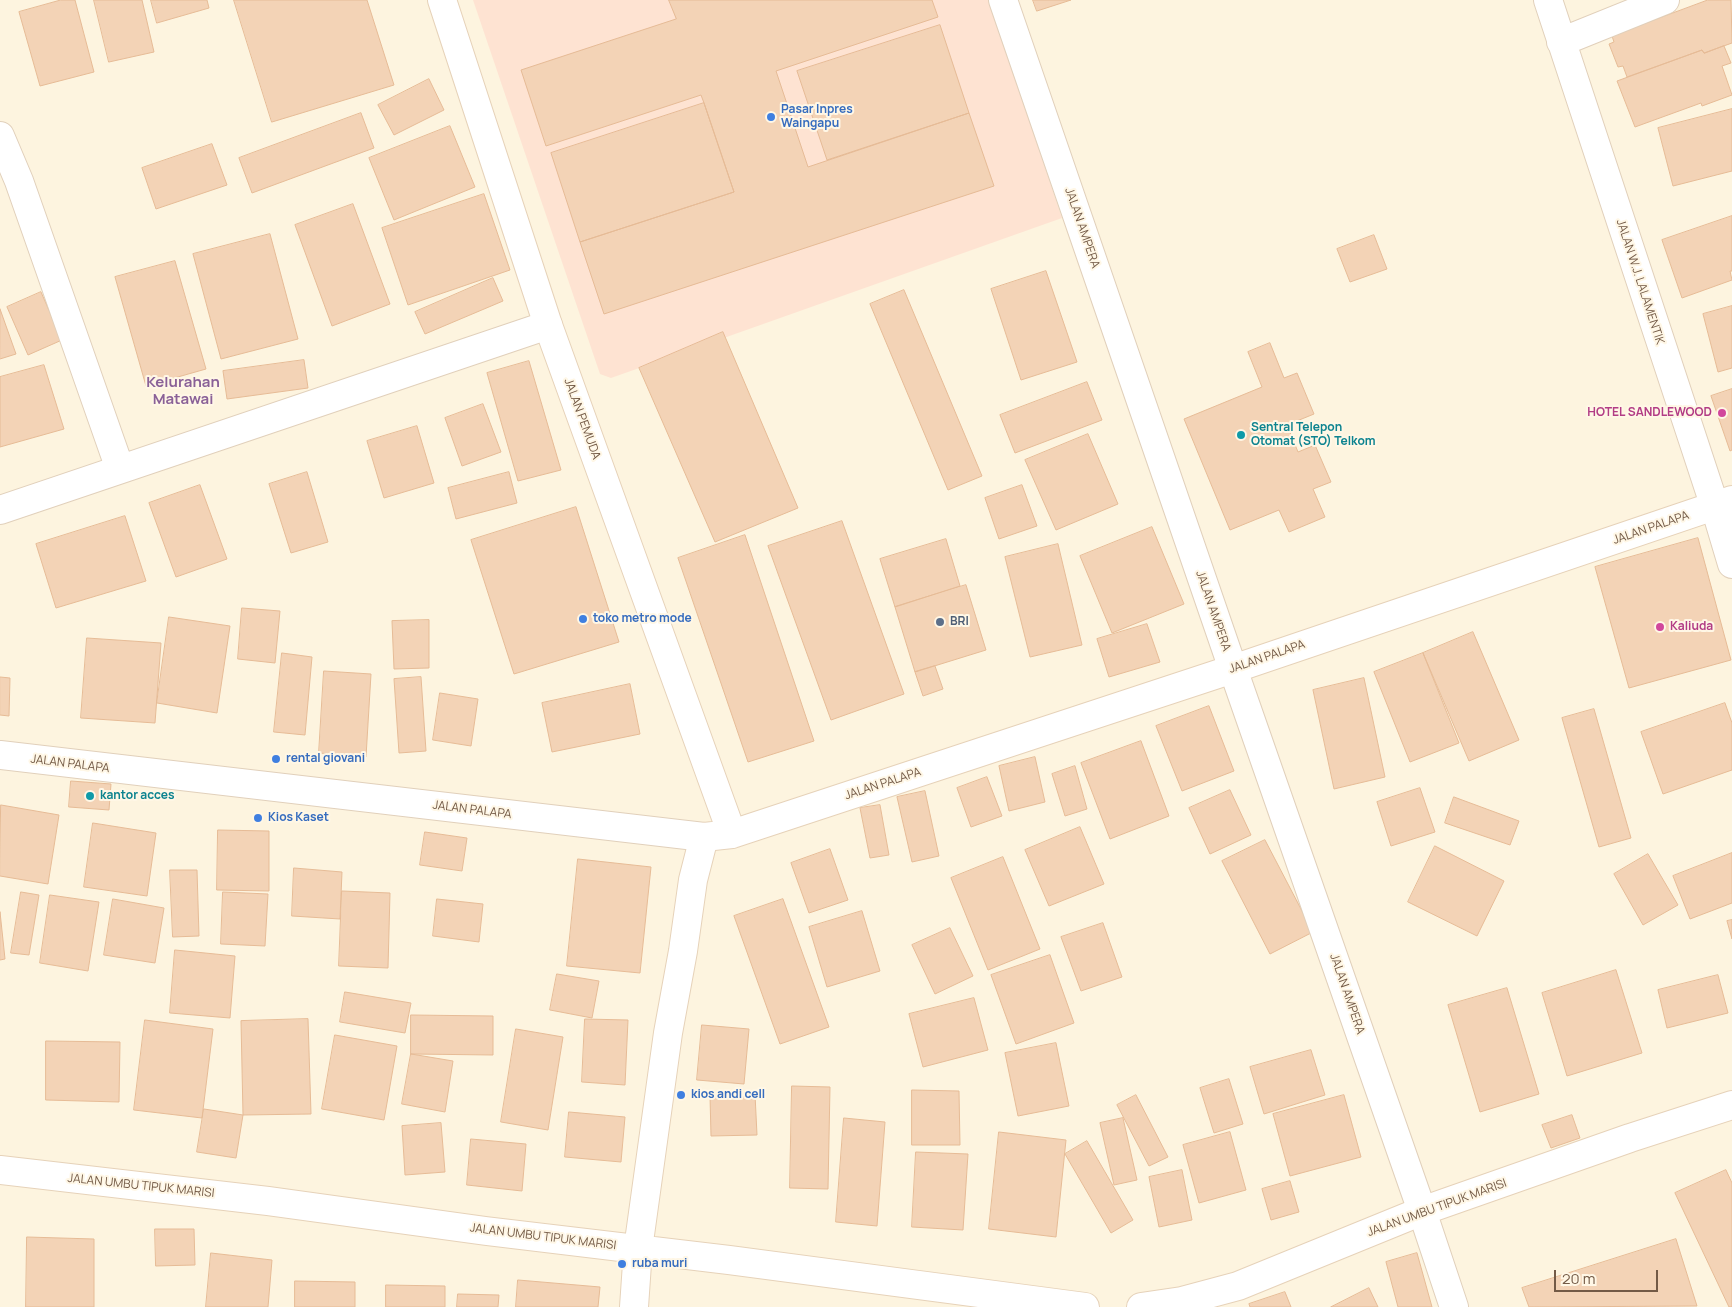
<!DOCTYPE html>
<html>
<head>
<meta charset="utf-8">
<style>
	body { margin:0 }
	#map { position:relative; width:1732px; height:1307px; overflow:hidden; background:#fdf4df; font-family:Manrope,sans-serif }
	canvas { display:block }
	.scale { position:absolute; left:1554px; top:1270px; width:104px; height:22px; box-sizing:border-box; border:2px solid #735a46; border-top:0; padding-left:6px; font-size:15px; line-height:18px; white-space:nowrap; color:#735a46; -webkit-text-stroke:4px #fff7e6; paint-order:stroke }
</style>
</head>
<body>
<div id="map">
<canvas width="1732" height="1307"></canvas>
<div class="scale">20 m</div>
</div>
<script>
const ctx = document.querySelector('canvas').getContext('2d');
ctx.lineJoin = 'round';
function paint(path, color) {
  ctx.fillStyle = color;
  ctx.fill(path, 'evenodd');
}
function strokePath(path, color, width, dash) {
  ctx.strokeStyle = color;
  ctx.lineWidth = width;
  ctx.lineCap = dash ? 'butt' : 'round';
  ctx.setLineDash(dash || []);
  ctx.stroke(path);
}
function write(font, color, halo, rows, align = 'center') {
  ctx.font = font + ' Manrope,sans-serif';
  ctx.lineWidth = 4;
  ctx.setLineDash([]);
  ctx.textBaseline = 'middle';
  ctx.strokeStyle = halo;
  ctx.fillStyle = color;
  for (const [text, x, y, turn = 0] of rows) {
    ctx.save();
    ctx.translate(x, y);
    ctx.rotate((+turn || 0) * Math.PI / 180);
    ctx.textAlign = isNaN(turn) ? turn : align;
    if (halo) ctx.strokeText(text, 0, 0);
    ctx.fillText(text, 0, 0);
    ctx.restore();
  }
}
paint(new Path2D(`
	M473 0H989L1062 218 611 378 600 374Z`), '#fee3d2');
const building = new Path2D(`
	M61 0H75L94 72 40 86 19 12Z
	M94 0H142L154 52 109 62Z
	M151 0H207L209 8 157 23Z
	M234 0H367L394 85 272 122Z
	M669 0H932L938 17 776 71 808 167 969 113 994 186 604 314 580 242 734 192 704 103 701 95 546 146 521 70 676 19Z
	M1033 0H1071L1037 11Z
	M1708 0H1731L1732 43 1704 53 1702 50 1627 77 1623 66 1618 67 1609 44 1614 42 1612 36Z
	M940 25 969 113 827 160 797 71Z
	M1724 46 1731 63 1722 66 1732 95 1702 106 1701 103 1635 127 1617 81 1702 50 1704 53Z
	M429 79 444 110 394 135 378 105Z
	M704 103 734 192 580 242 551 153Z
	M1732 109V171L1673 186 1658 128Z
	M361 113 374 148 252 193 239 158Z
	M450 126 475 187 394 220 369 158Z
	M212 144 227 185 156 209 142 168Z
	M484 194 510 270 408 305 382 228Z
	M353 204 390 304 332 326 295 225Z
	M1732 216V271H1730L1732 280 1682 298 1662 240Z
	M270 234 298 339 221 359 193 254Z
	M1374 235 1387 269 1350 282 1337 249Z
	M175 261 206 369 146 386 115 277Z
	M1046 271 1077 362 1021 380 991 289Z
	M493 278 503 301 425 334 415 312Z
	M904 290 982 476 948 490 870 304Z
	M41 292 62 340 28 355 7 307Z
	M1732 306V368L1718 372 1703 314Z
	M0 309 16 354 0 359Z
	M723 332 798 508 715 542 639 368Z
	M1270 343 1284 378 1297 373 1314 414 1287 425 1298 452 1315 445 1331 482 1313 489 1325 517 1289 532 1279 510 1230 530 1184 419 1262 387 1248 352Z
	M304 360 308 388 227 399 223 371Z
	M529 361 561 470 518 481 487 373Z
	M44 365 64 429 0 447V377Z
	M1087 382 1102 420 1015 453 1000 415Z
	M1732 389V450L1730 451 1711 396Z
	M483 404 501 452 462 466 445 418Z
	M417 426 434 483 384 498 367 441Z
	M1088 434 1118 504 1056 530 1025 460Z
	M307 472 328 542 291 553 269 484Z
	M509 472 517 503 456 519 448 488Z
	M200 485 227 559 176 577 149 503Z
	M1022 485 1037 526 999 539 985 498Z
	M576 507 619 642 514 674 471 540Z
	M125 516 146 581 56 608 36 544Z
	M842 521 904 694 831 720 768 546Z
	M1152 527 1184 604 1112 633 1080 556Z
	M745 535 814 741 748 762 678 558Z
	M1698 538 1731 660 1629 688 1595 567Z
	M946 539 960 586 895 607 880 559Z
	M1058 544 1082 645 1030 657 1005 557Z
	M966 585 986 650 915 672 895 607Z
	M242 608 280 611 275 663 238 659Z
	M169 617 230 626 217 713 157 703Z
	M429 620V668L394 669 392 621Z
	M1147 624 1160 662 1109 677 1097 639Z
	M1473 632 1519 740 1469 761 1423 653Z
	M87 638 161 643 155 723 81 718Z
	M282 653 312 657 305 735 274 732Z
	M1423 653 1459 743 1410 762 1374 672Z
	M935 666 943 689 923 696 915 672Z
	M324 671 371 674 366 757 319 753Z
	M0 677 10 678 9 716 0 715Z
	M421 677 426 751 399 753 394 679Z
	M1364 678 1385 777 1334 789 1313 690Z
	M630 684 640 734 552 752 542 703Z
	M440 693 478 699 471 746 433 740Z
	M1725 703 1732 723V770L1663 794 1641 732Z
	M1209 706 1234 771 1182 791 1156 726Z
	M1594 709 1631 838 1599 847 1562 718Z
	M1141 741 1169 816 1110 839 1081 763Z
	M1035 757 1045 802 1009 811 999 766Z
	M1075 766 1087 809 1065 816 1052 774Z
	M987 777 1002 816 971 827 957 788Z
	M71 781 111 784 109 810 69 807Z
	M1420 788 1435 832 1391 846 1377 802Z
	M1230 790 1251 835 1210 854 1189 808Z
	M925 791 939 856 912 862 897 797Z
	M1454 797 1519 821 1510 845 1445 823Z
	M1 805 59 815 48 884 0 876Z
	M880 805 889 855 870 858 860 808Z
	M93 823 156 833 147 896 84 887Z
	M1080 827 1104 884 1049 906 1025 850Z
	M218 830 269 831V891L217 890Z
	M425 832 467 838 462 871 420 865Z
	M1265 840 1313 932 1270 954 1222 861Z
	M1435 846 1504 881 1477 936 1408 902Z
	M830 849 848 900 809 913 791 863Z
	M1732 853V903L1690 919 1673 876Z
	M1648 854 1678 905 1643 925 1614 874Z
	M1003 857 1040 949 988 970 951 878Z
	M578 859 651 867 640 973 567 966Z
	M294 868 342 872 340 919 292 916Z
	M170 870H197L199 936 173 937Z
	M342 891 390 893 388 968 339 966Z
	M21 892 39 895 29 955 11 953Z
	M223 892 268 894 265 946 221 944Z
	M50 895 99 902 88 971 40 963Z
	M113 899 164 908 155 963 104 955Z
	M437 899 483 904 479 942 433 936Z
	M783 899 829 1027 780 1044 734 916Z
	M862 911 880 971 827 987 809 927Z
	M0 912 5 959 0 960Z
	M1732 920V939L1727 921Z
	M1103 923 1122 977 1081 991 1061 937Z
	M950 928 973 976 935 994 912 945Z
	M175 950 235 956 230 1018 170 1013Z
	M1050 955 1074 1023 1016 1044 991 975Z
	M1616 970 1642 1053 1567 1076 1542 993Z
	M557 974 599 981 592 1018 550 1010Z
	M1718 975 1728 1013 1667 1028 1658 990Z
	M1507 988 1539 1094 1480 1112 1448 1005Z
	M345 992 411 1003 405 1033 340 1022Z
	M974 998 988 1050 923 1067 909 1014Z
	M411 1015 493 1016V1055L411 1054Z
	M308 1019 311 1114 243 1115 241 1021Z
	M585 1019 628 1020 625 1085 582 1082Z
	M145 1020 213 1029 202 1118 134 1110Z
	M702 1025 749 1029 744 1084 697 1080Z
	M516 1029 563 1037 548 1130 501 1122Z
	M335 1035 397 1046 384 1120 322 1109Z
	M46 1041 120 1042 119 1102 46 1100Z
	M1056 1043 1069 1106 1018 1116 1005 1053Z
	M1311 1050 1325 1095 1264 1114 1250 1067Z
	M411 1054 453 1061 445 1112 402 1104Z
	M1229 1079 1243 1124 1214 1133 1200 1088Z
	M792 1086 830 1087 828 1189 790 1188Z
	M912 1090 959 1091 960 1145H912Z
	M755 1094 757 1135 711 1136 710 1096Z
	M1136 1095 1168 1157 1149 1166 1117 1105Z
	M1344 1095 1361 1157 1290 1176 1273 1114Z
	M204 1109 243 1115 236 1158 197 1152Z
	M569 1112 625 1117 621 1162 565 1157Z
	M1572 1115 1580 1138 1551 1148 1542 1125Z
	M844 1118 885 1122 877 1226 836 1222Z
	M1123 1118 1137 1180 1114 1185 1100 1123Z
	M441 1123 445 1172 405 1175 402 1126Z
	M999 1132 1066 1140 1056 1237 989 1229Z
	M1230 1132 1246 1190 1199 1203 1183 1145Z
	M471 1139 526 1144 522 1191 467 1185Z
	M1087 1141 1133 1220 1111 1233 1065 1154Z
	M916 1152 968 1154 963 1230 912 1227Z
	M1182 1170 1192 1220 1159 1227 1149 1177Z
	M1726 1170 1732 1183V1307H1729L1675 1193Z
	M1290 1181 1299 1212 1271 1220 1262 1189Z
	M155 1229H194L195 1265 156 1266Z
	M27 1237 94 1239V1307H26Z
	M1676 1239 1697 1306 1529 1307 1522 1288Z
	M211 1253 272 1260 268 1307H206Z
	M1417 1253 1432 1307H1398L1386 1262Z
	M518 1280 600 1287 598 1307H516Z
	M295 1281 355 1282V1307H295Z
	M386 1285 445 1286V1307H386Z
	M1369 1288 1378 1307H1331Z
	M1285 1292 1291 1307H1250L1249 1304Z
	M458 1294 499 1295 498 1307H457Z`);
paint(building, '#f3d3b6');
strokePath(building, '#e6bb96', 1);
const street = new Path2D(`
	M1003 0 1233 669 1422 1211 1454 1307
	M1548 0 1715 507 1732 564
	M1561 42 1665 0
	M0 136 19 181 120 469
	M0 510 548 325
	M0 755 704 837`);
const secondary = new Path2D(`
	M442 0 548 325 732 834
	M0 1170 268 1201 486 1231 729 1260 1085 1307
	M634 1307 638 1249 668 1033 683 951 693 880 704 837 732 834 1233 669 1732 500
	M1141 1307 1182 1301 1238 1286 1422 1211 1630 1138 1732 1105`);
strokePath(street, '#e1d0bb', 30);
strokePath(secondary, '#e6d2b9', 30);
strokePath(street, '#fff', 28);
strokePath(secondary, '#fff', 28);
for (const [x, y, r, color] of [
	[771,117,5,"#3f7fe0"],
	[1722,413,5,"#d1479c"],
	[1241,435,5,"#0f9aa8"],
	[583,619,5,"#3f7fe0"],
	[940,622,5,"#5c6f8a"],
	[1660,627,5,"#d1479c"],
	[276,759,5,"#3f7fe0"],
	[90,796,5,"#0f9aa8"],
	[258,818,5,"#3f7fe0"],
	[681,1095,5,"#3f7fe0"],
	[622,1264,5,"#3f7fe0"]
]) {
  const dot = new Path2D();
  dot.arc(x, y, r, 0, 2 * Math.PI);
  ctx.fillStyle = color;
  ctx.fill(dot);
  strokePath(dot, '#fff7e6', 2);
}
write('bold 12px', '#366cbe', '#fff7e6', [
	["Pasar Inpres",781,110],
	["Waingapu",781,124],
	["toko metro mode",593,619],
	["rental giovani",286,759],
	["Kios Kaset",268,818],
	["kios andi cell",691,1095],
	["ruba muri",632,1264]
], 'left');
write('12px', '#735a46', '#fff7e6', [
	["JALAN AMPERA",1082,228,71],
	["JALAN W.J. LALAMENTIK",1640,282,72],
	["JALAN PEMUDA",582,419,70],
	["JALAN PALAPA",1651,528,-19],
	["JALAN AMPERA",1213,611,71],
	["JALAN PALAPA",1267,657,-19],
	["JALAN PALAPA",70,764,7],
	["JALAN PALAPA",883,784,-18],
	["JALAN PALAPA",472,810,7],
	["JALAN AMPERA",1347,994,71],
	["JALAN UMBU TIPUK MARISI",141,1186,6],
	["JALAN UMBU TIPUK MARISI",1437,1208,-20],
	["JALAN UMBU TIPUK MARISI",543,1237,7]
]);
write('bold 12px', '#b23c85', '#fff7e6', [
	["HOTEL SANDLEWOOD",1712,413],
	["Kaliuda",1670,627,"left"]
], 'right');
write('bold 12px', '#0d838f', '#fff7e6', [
	["Sentral Telepon",1251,428],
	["Otomat (STO) Telkom",1251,442],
	["kantor acces",100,796]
], 'left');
write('bold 12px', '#4e5e75', '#fff7e6', [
	["BRI",950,622]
], 'left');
write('bold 15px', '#8a6197', '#fff7e6', [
	["Kelurahan",183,383],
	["Matawai",183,400]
]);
</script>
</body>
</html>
